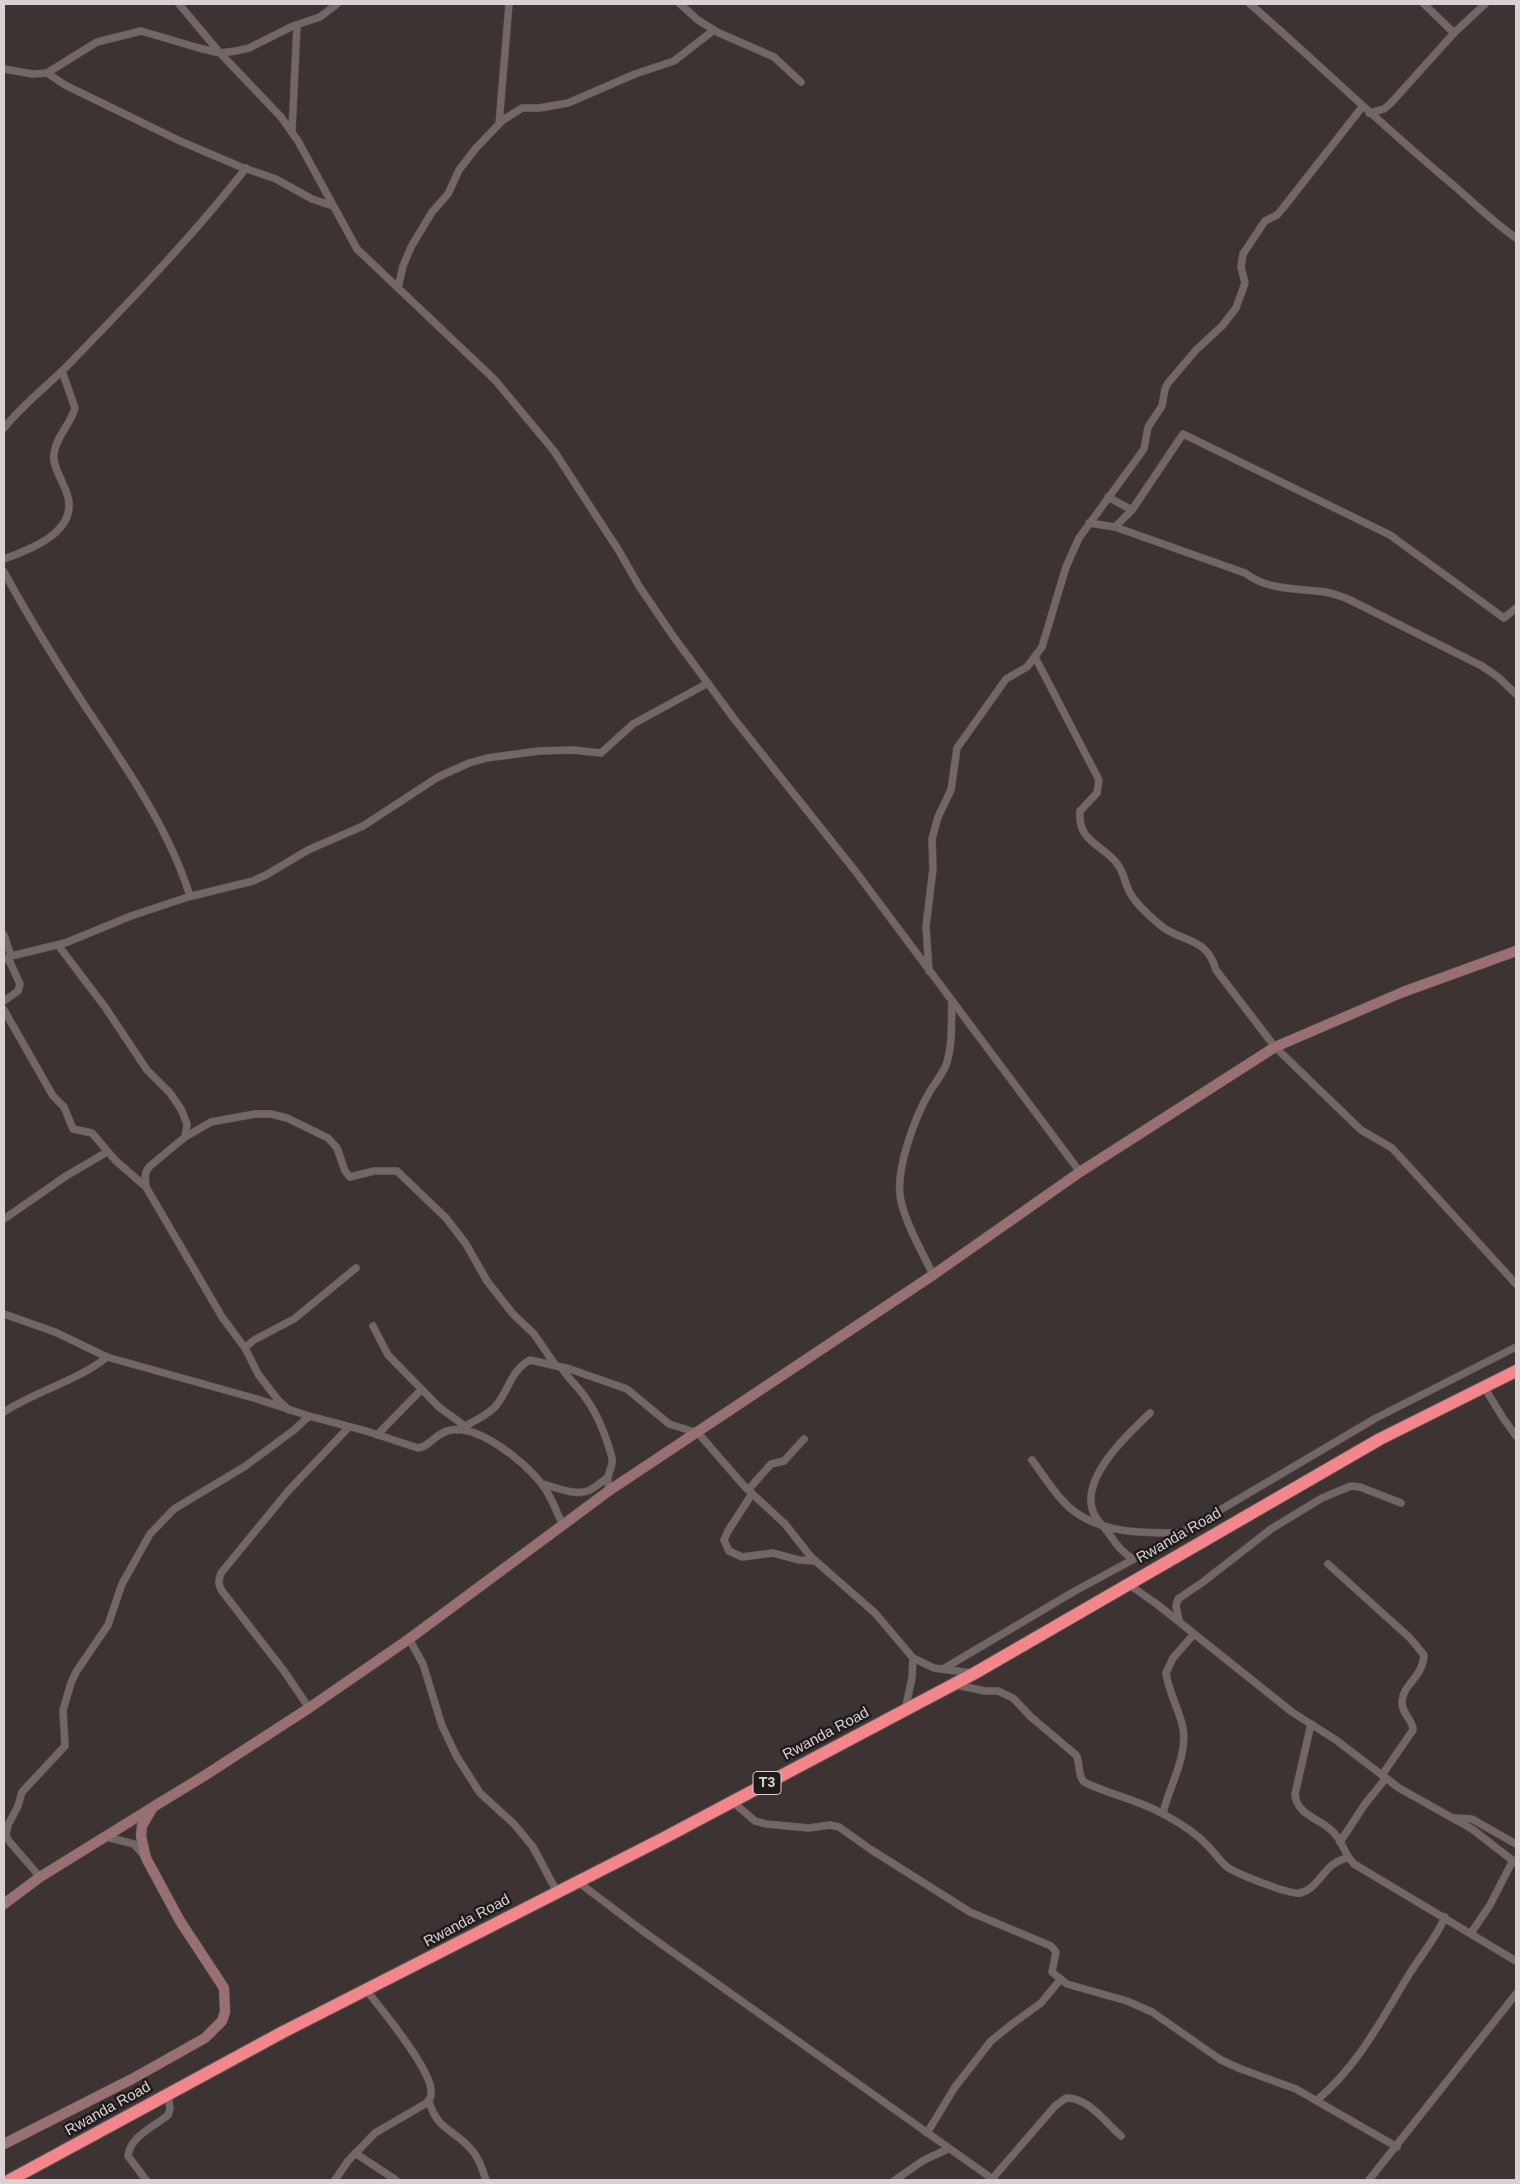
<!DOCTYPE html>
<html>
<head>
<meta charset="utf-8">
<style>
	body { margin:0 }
	#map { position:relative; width:1520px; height:2184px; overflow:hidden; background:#3e3333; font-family:Arial,sans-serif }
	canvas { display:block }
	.frame { position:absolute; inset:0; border:5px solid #dad2d2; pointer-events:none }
</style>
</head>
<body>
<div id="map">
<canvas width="1520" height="2184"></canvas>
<div class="frame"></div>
</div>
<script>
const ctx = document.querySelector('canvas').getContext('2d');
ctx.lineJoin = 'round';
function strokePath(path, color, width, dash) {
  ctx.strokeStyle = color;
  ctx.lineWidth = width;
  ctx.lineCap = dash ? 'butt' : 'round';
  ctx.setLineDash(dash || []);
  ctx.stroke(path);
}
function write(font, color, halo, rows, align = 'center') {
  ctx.font = font + ' Arial,sans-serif';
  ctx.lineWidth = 5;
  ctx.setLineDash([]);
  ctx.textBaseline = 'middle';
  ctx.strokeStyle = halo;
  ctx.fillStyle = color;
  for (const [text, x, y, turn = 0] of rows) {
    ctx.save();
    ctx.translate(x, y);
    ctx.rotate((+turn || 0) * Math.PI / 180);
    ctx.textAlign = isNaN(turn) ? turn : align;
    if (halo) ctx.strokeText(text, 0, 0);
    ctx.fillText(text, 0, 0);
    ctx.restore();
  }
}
const street = new Path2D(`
	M179 4 220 53 281 117 298 141 357 249 495 380 554 451 619 551 639 586 673 636 735 720 856 872 1080 1172
	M680 4 698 20 717 32 774 57 801 82
	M1250 4C1318 63 1382 126 1452 184 1473 202 1493 222 1516 238
	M1424 4 1454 33
	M4 69 33 74 47 73 97 42 141 31 199 48 220 53 236 51 249 48 293 26 320 17 337 4
	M47 73 65 85 180 141 241 167 276 179 312 199 333 206
	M1369 113 1384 109 1391 103 1454 33 1485 4
	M499 124 509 4
	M292 131 297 25
	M398 288 403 266 411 247 432 212 448 194 459 170 476 148 503 120 522 108H539L568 103 635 74 674 61 714 30
	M4 428C24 403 50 384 72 361 132 299 192 237 246 168
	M1108 497 1132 510 1115 527 1245 573C1269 591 1296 588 1325 592 1332 593 1340 596 1348 599L1482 666 1498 677 1516 694
	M1132 510 1183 434 1390 535 1504 618 1516 608
	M1089 523 1115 527
	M4 559C32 549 82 530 66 491 62 480 52 465 54 454 55 438 71 424 75 408L62 371
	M4 572C28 616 55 660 83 703 123 763 168 826 190 896
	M1035 657 1099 780 1097 793 1080 811C1077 843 1105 845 1118 865 1125 874 1125 887 1132 896 1137 905 1156 922 1164 928 1186 943 1207 938 1216 970L1275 1047 1361 1130 1392 1148 1516 1284
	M4 935 11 956
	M58 945 105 1007 147 1070 170 1093 181 1109 187 1124 185 1137
	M4 960 11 956 65 943 131 916 188 897 253 881 266 875 308 850 363 826 438 777 469 763 487 758 539 751 573 750 601 753 633 724 708 683
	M929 971 926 926 933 869 932 839 938 817 951 790 957 748 1006 679 1027 667 1042 647 1066 567 1079 538 1144 449 1148 427 1162 406 1165 389 1168 383 1196 350 1222 326 1236 308 1245 283 1241 267 1243 254 1265 221 1277 215 1283 208 1363 106
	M4 1001 18 991 20 984 8 958
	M4 1010 53 1096 64 1107 73 1129 92 1133 116 1161 146 1187
	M4 1219 66 1176 107 1152
	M933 1275C922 1251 907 1227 901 1201 894 1172 915 1117 930 1091 935 1083 942 1075 946 1065 953 1045 951 1022 952 1001
	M4 1314 55 1332 107 1357 257 1399 309 1416 366 1431 418 1448C430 1447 436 1432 451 1430 480 1425 524 1462 541 1483 551 1495 556 1510 562 1524
	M373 1326 388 1355 440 1408 465 1426
	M245 1348 254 1340 294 1319 356 1268
	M561 1367C568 1379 580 1388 587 1400 597 1414 606 1437 611 1454 616 1469 603 1472 610 1490
	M1484 1387 1503 1418 1516 1436
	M289 1410 278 1400 258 1374 245 1348 222 1317 146 1187C145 1178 144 1172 150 1166L185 1137 211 1122 255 1114H271L287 1118 328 1138 337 1148 345 1171 350 1177 374 1171H397L446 1218 466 1244 487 1281 513 1314 534 1334 556 1366
	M4 1412C37 1390 76 1382 107 1357
	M458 1430C470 1423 485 1417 495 1407 509 1391 510 1371 530 1360L570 1369 627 1389 669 1424 698 1433 745 1487 785 1524 811 1557 875 1613 913 1658 912 1678 905 1710
	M377 1435 421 1390
	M1032 1460C1044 1476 1055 1495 1070 1508 1101 1534 1142 1533 1180 1533
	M542 1484C556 1487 576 1497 590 1490 596 1487 601 1482 607 1478
	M748 1490 771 1464 784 1461 804 1439
	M752 1494 728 1531 724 1540 729 1551 742 1557 773 1553 799 1560 815 1561
	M1133 1559C1121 1552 1115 1542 1107 1531 1103 1526 1098 1521 1095 1516 1076 1481 1128 1434 1150 1413
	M1328 1564 1410 1638 1424 1655C1423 1677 1404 1683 1402 1701 1401 1714 1413 1719 1413 1730L1382 1775
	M1128 1584 1158 1605 1292 1712 1336 1740 1399 1788 1472 1829 1516 1863
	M1179 1621 1176 1606 1178 1599 1203 1582 1271 1529 1322 1498 1351 1486 1360 1487 1401 1503
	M409 1639 423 1664 442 1726 457 1757 480 1793 514 1824 533 1847 557 1892
	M913 1658 934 1668 972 1673
	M943 1669 1075 1591 1171 1539 1376 1418 1516 1347
	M956 1685 985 1691H998L1013 1698 1031 1717 1076 1755C1081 1764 1077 1775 1084 1782 1110 1795 1140 1800 1165 1815 1180 1823 1196 1833 1208 1846 1214 1852 1219 1860 1226 1866 1234 1873 1290 1895 1300 1893 1321 1888 1323 1862 1348 1858
	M309 1708 284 1671 222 1591C218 1584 218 1581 221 1573L289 1490 349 1427
	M1311 1724 1295 1794C1297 1817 1322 1818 1335 1834 1343 1843 1345 1855 1354 1864L1516 1961
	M733 1802 755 1821 766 1824 809 1828 830 1825 839 1827 870 1849 970 1912 1051 1946 1056 1952 1052 1972 1067 1984 1127 2001 1152 2012 1221 2060 1241 2069 1296 2089 1397 2147
	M1163 1813C1169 1787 1188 1756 1183 1728 1179 1709 1168 1691 1166 1673L1173 1658 1194 1634
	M1455 1818 1472 1819 1516 1844
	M106 1837 134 1844 145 1857
	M1340 1842 1365 1804 1386 1778
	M40 1877 8 1840 6 1835 8 1825 18 1806 22 1792 65 1746 63 1710 71 1683 76 1672 108 1625 122 1584 150 1534 174 1509 244 1467 294 1430 309 1416
	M578 1882 647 1934 994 2180
	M1471 1933 1490 1905 1513 1860
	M1317 2100C1359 2065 1382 2018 1410 1973 1422 1954 1436 1938 1445 1917
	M429 2101C437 2130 452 2128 470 2148 479 2157 482 2169 486 2180
	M927 2133 955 2087 991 2041 1012 2024 1041 2003 1060 1980
	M355 2153 396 2180
	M992 2179 1055 2106 1066 2098C1088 2097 1106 2123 1121 2136
	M146 2180 128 2156C130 2136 154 2127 168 2115L170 2109 168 2094
	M335 2180 348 2161 375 2133 425 2104C429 2101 432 2097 431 2091 431 2069 382 2010 367 1991
	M895 2180 924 2160 948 2149
	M1369 2180 1516 1994`);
const secondary = new Path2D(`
	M4 1904 40 1877 150 1809
	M4 2144 132 2079 205 2038 222 2021 225 2012 224 1988 180 1921 146 1858 141 1836 142 1826 153 1807 204 1776 309 1708 409 1639 610 1490 933 1275 1080 1172 1275 1047 1403 992 1516 951`);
const highway = new Path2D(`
	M10 2180 283 2032 662 1839 975 1673 1380 1439 1516 1371`);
strokePath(street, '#5b5151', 8);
strokePath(secondary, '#5b5151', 11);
strokePath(highway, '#5b5151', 14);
strokePath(street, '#736666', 7);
strokePath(secondary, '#997071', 10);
strokePath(highway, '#f3868a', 12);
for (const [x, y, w] of [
	[767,1783,28]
]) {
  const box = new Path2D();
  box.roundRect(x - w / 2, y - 11.5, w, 23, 4);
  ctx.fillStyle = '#211c1c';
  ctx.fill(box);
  strokePath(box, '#dad2d2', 1);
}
write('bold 14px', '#dad2d2', null, [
	["T3",767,1783]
]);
write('15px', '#dad2d2', '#211c1c', [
	["Rwanda Road",1179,1536,-30],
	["Rwanda Road",826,1734,-28],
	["Rwanda Road",467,1921,-28],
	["Rwanda Road",108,2109,-29]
]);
</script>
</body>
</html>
